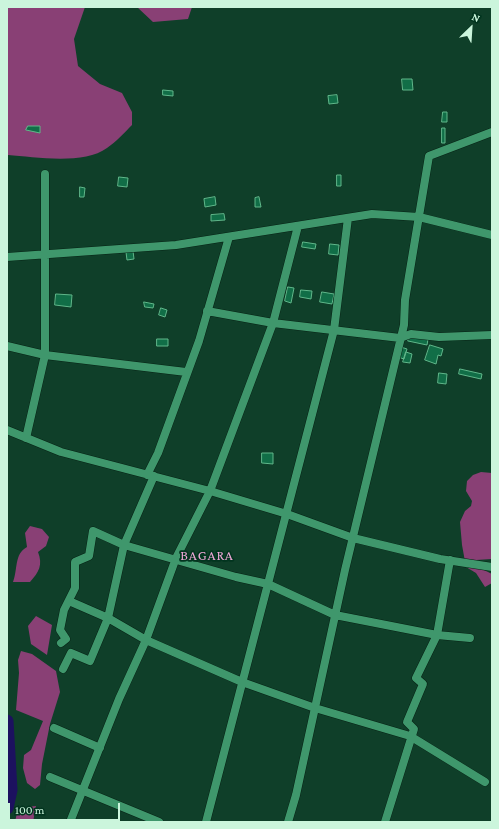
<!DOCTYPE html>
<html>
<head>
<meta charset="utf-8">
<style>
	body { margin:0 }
	#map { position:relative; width:499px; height:829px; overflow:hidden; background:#0f3f29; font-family:"Crimson Pro",serif }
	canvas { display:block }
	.frame { position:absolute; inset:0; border:8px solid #cbf5dc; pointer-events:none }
	.north { position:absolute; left:451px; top:8px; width:40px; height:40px; -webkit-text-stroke:3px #02351f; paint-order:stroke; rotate:25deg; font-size:11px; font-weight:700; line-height:16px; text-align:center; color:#cbf5dc }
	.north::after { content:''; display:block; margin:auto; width:14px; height:18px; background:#cbf5dc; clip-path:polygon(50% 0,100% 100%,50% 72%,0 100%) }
	.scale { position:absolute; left:8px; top:803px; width:112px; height:18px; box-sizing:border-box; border:2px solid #cbf5dc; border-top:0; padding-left:5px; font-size:12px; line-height:14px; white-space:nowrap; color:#cbf5dc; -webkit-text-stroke:3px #02351f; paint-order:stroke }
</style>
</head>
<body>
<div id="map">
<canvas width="499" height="829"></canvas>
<div class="frame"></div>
<div class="north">N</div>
<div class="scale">100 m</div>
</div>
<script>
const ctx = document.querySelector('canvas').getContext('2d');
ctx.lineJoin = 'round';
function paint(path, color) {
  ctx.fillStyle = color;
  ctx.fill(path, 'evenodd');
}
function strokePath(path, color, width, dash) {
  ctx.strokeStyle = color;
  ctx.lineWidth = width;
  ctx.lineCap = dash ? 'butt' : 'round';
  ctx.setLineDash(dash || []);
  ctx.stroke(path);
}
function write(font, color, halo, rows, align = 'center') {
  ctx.font = font + ' "Crimson Pro",serif';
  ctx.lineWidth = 3.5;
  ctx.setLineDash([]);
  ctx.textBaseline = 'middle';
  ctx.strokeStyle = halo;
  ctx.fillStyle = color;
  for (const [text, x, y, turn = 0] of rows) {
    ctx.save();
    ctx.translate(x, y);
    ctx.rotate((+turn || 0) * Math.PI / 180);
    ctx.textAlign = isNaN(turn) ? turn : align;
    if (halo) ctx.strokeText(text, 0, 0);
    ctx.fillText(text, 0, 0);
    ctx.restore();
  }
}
paint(new Path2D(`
	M7 7H85L74 39 78 66 100 84 122 93 132 112V125C124 133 116 142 107 148 84 165 35 157 8 155L7 157Z
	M137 7H192L188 19 153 22Z
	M481 472 492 473V559L476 560 482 569 492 574V583L485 587 476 573 466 567 462 545 460 522 465 511 471 506 472 501 466 491 467 481 473 475Z
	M30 526 42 529 49 537 46 546 38 552C43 565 39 572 30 582H13C18 569 14 554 27 547L25 533Z
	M36 616 52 625 47 655 31 644 28 626Z
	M21 651 32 654 56 671 60 692 50 724 42 764 40 785 35 789 27 783 23 768 24 755 31 750 43 721 16 710 19 673 18 660Z
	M36 806 33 822H15L18 808Z`), '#894075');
strokePath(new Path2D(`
	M7 721 11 790 7 808`), '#1c115f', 13);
const building = new Path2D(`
	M402 79H412L413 90H403Z
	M163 90 173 91V96L163 95Z
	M337 95 338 103 329 104 328 96Z
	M443 112H447V122H442Z
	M28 126H40V133L26 130Z
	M442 128H445V143H442Z
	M337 175H341V186H337Z
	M119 177 128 178 127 187 118 186Z
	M80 187 85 188 84 197H80Z
	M215 197 216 205 205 207 204 199Z
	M259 197 261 207H255V198Z
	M224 214 225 220 211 221V215Z
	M303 242 316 244 315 249 302 247Z
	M330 244 339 245 338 255 329 254Z
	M133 251 134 259 127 260 126 252Z
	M288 287 294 288 291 303 285 301Z
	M301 290 312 291 311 299 300 297Z
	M322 292 334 294 332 304 320 302Z
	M56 294 72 295 71 307 55 305Z
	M144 302 154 304 153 308 145 307Z
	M161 308 167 310 165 317 159 315Z
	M411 334 428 339 427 345 408 341Z
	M157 339H168V346H157Z
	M430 345 443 349 441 356 438 355 436 364 425 360Z
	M401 347 407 349 404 359 398 357Z
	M406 352 412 354 410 363 403 362Z
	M460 369 482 374 481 379 459 374Z
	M439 373 447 374 446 384 438 383Z
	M262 453H273V464L262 463Z`);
paint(building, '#116e47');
strokePath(building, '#60b78a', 1);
const minor = new Path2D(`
	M7 257 176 245 372 214 419 217 492 235
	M207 311 273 323 400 338 411 334 439 337 492 335
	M7 346 45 355 186 372
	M7 430 61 452 210 491 287 514 353 538 440 559 492 567
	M26 438 45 355V174
	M147 475 158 453 199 341 229 237
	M69 601 108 618 146 640 242 682 315 708 410 736 485 782
	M61 643 66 639 60 630 64 610 75 588V562L89 556 93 531 124 545 236 577 268 584 335 615 437 635 470 638
	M63 669 71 653 90 661 108 618 124 545 154 476
	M54 728 100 748
	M50 777 159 822
	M70 822 119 699 146 640 176 558 210 491 273 323 298 226
	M206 822 334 330 348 218
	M288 822 296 795 345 570 404 325 405 300 429 156 492 132
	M385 822 414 729 407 722 423 684 416 678 437 635 450 560`);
strokePath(minor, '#072315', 9);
strokePath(minor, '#3f976c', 8);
ctx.letterSpacing = '1px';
write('14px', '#eca7d6', '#02351f', [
	["BAGARA",207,556]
]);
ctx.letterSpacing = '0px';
</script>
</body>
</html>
